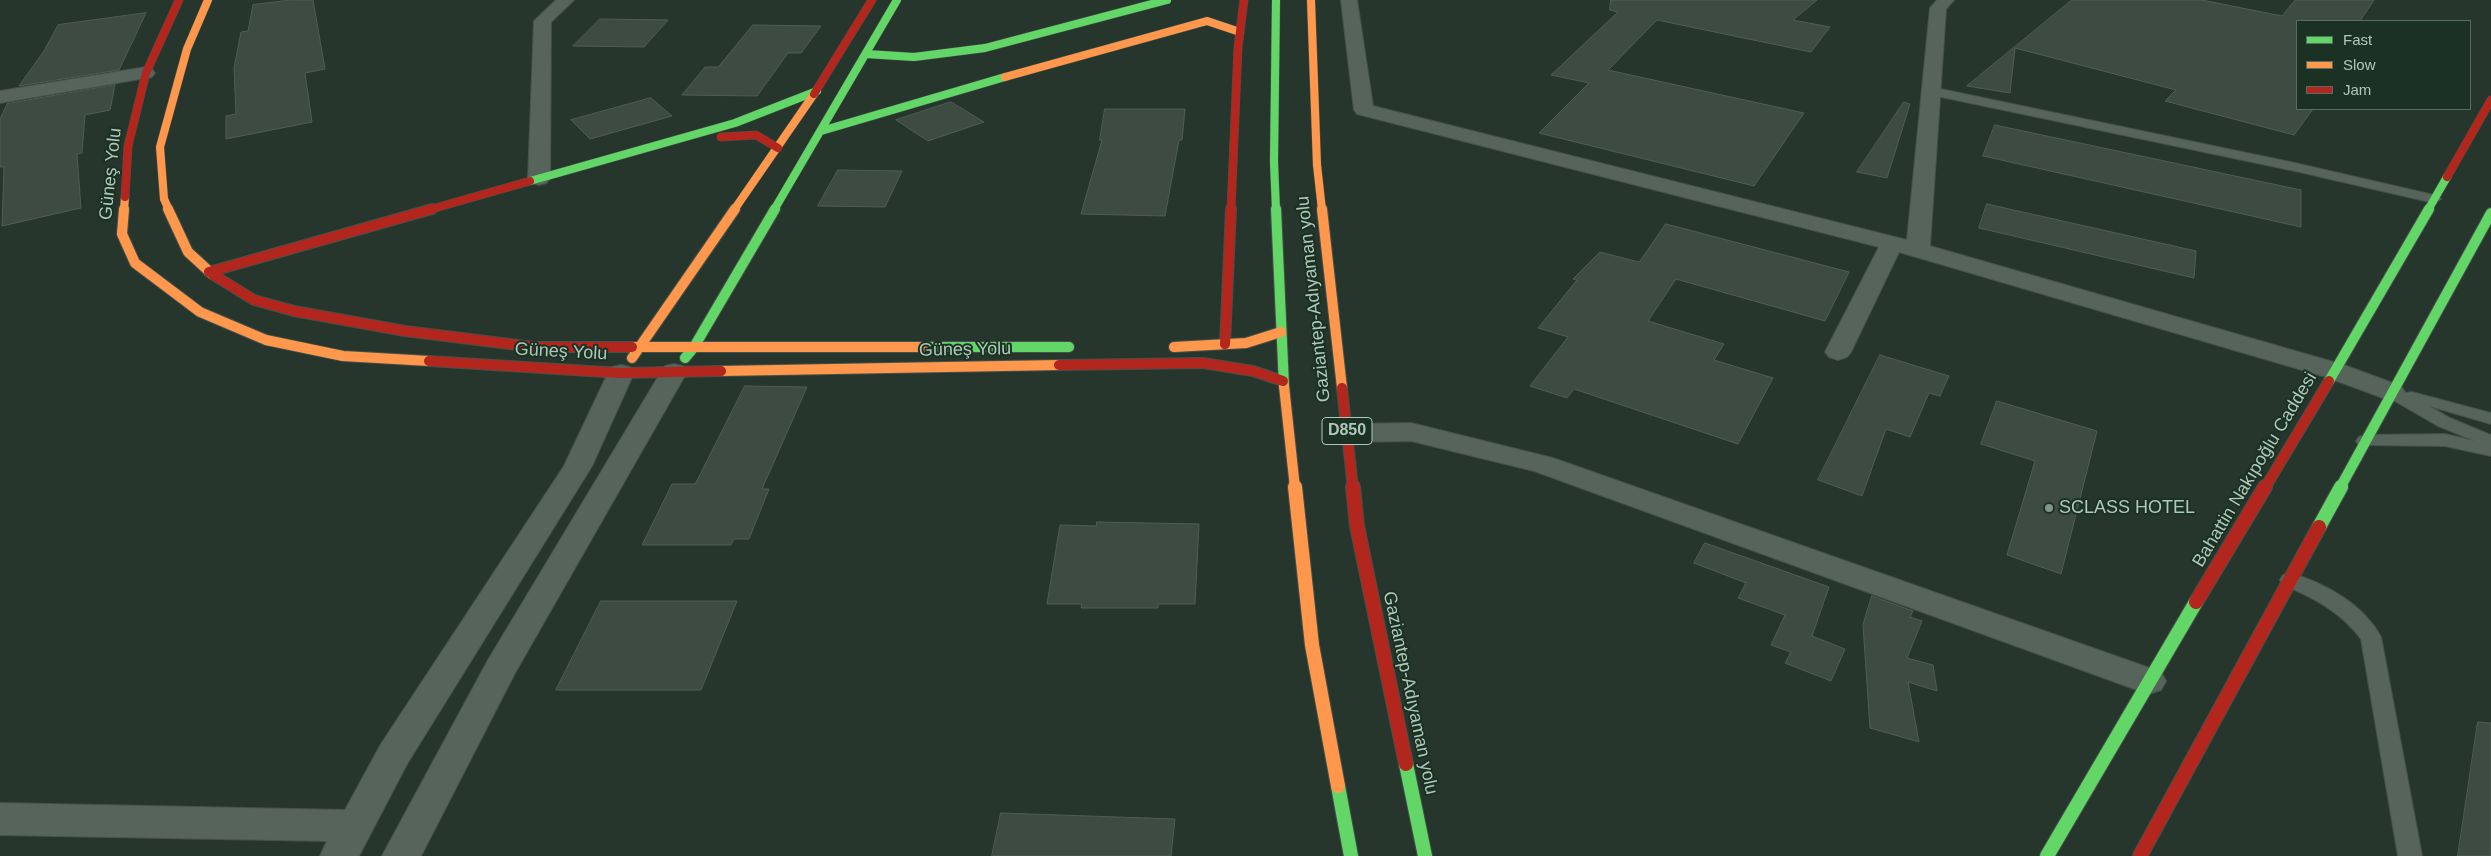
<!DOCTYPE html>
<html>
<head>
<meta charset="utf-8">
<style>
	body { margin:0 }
	#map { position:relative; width:2491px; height:856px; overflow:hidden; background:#27362c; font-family:Arial,sans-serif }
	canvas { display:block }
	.legend { position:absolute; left:2296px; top:20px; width:175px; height:90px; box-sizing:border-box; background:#1a3123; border:1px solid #566d5f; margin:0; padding:6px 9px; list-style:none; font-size:15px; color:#b0c8ba }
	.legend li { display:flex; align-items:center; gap:10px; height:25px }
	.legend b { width:25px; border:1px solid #566d5f }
</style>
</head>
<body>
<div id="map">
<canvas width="2491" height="856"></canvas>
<ul class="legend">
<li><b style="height:6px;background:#63d668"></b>Fast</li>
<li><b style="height:6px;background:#ff974d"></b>Slow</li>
<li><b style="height:6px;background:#b3261e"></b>Jam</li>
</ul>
</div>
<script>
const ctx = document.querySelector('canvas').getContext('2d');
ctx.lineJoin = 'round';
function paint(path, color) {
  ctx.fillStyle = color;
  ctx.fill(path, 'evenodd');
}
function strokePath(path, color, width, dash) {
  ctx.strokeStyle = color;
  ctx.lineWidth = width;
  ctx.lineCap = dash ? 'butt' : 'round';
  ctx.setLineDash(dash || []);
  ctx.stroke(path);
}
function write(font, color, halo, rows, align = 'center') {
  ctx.font = font + ' Arial,sans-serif';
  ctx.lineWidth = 4;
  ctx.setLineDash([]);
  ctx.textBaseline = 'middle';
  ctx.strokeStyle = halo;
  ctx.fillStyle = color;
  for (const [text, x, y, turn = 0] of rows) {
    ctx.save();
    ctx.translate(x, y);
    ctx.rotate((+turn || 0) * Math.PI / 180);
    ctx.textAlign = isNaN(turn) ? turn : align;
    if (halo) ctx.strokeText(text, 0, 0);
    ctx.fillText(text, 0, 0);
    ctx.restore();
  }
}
const building = new Path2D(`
	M291 0H313L325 69 305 73 312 122 226 139V116L236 114 234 68 241 32 248 31 253 5Z
	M1611 0H1817L1793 20 1830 27 1811 52 1657 20 1608 70 1804 113 1754 186 1539 133 1589 83 1551 75 1618 12 1610 10Z
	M2072 0H2202L2282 16 2295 0H2374L2360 21H2297V109H2313L2294 135 2165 101 2176 90 2015 48 2010 93 1967 86Z
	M146 13 119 70 19 86 44 51 58 25Z
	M600 19 668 20 644 47 573 46Z
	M753 25 821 26 801 53H788L757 96 682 95 705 67H718Z
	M115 85 110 110 85 115 82 153 77 154 81 208 2 226 4 167H0V119L7 104Z
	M651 98 672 116 590 139 571 120Z
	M951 102 984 122 928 141 896 120Z
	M1904 102 1910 104 1887 178 1857 172Z
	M1105 109H1185L1182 140H1179L1165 216 1081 214 1102 140H1100Z
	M1995 125 2301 190V227L1983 156Z
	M838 170 902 171 885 207 818 206Z
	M1987 204 2196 251 2194 278 1979 228Z
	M1666 224 1849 272 1825 321 1676 279 1648 321 1724 344 1714 360 1773 378 1738 444 1574 389 1567 398 1530 386 1568 337 1538 328 1577 280 1573 279 1600 252 1639 262Z
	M1880 355 1949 376 1940 396 1929 393 1910 437 1886 429 1862 496 1818 480Z
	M745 386 807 387 762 489H769L749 539H734L731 545H642L672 484H695Z
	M1997 401 2097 431 2061 574 2007 555 2035 461 1981 444Z
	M1097 522 1199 524 1195 604H1158V608H1081L1082 604H1047L1060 525 1096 526Z
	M1705 543 1829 587 1812 636 1845 649 1831 681 1785 663 1791 652 1771 645 1785 615 1738 598 1746 583 1694 563Z
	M1872 596 1913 611 1910 617 1922 621 1907 658 1933 665 1937 691 1908 682 1919 742 1870 728 1863 625Z
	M601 601H737L701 690H556Z
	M2478 722 2491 723V856H2458Z
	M1001 813 1175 819 1171 856H992Z`);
paint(building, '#3e4b42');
strokePath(building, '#4f5e54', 1);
const lane = new Path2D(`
	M1931 87 2295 163 2434 195 2441 199 2434 203 2295 171 1927 94 1925 91Z
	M2392 387 2406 393 2412 392 2491 413V424L2429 406 2450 418 2491 435V456L2445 446 2359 445 2356 441 2359 437 2365 435 2445 434 2475 441 2438 426 2386 396 2384 392 2386 388Z
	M2290 573C2325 583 2363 604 2381 637L2422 856H2398L2361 639C2341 612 2313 597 2283 585L2280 580 2283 575Z`);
const street = new Path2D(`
	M556 0H574L551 22 550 179 546 183 539 185 532 183 528 179 534 21Z
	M1341 0H1357L1373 106 1907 240 1930 8 1937 0H1954L1946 9 1930 246 2344 365 2401 386 2405 392 2401 398 2392 400 2383 398 2326 377 1899 252 1851 352 1847 357 1838 360 1829 357 1825 352 1879 247 1357 114 1354 110Z
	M146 67 152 69 155 73 152 77 0 103V91Z
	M674 364 683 366 687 372 515 673 421 856H382L488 660 661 372 665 366Z
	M621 365 630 367 634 373 592 466 407 764 359 856H320L327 841 0 835V803L345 810 381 744 564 466 608 373 612 367Z
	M1411 423 1553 458 2161 672 2166 681 2161 690 2149 694 2137 690 1534 471 1411 441 1347 442 1337 439 1333 433 1337 427 1347 424Z`);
const fastFar2 = new Path2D(`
	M1276 0 1274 162 1276 210
	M866 54 914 57 985 48 1167 0
	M821 131 1005 77
	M530 181 735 123 817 91
	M774 210 897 0
	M2428 210 2447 177`);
const fastFar1 = new Path2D(`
	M1276 209 1284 386
	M924 347H1069
	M685 358 694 347 775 209
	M2329 381 2429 209
	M2340 488 2491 213`);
const fast = new Path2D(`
	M2319 527 2341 487
	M1406 764 1425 856
	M1338 786 1351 856
	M2047 856 2196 602`);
const slowFar2 = new Path2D(`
	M1311 0 1317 165 1322 210
	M1005 77 1207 21 1240 32
	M124 210 125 197
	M169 210 164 199 160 147 187 49 208 0
	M734 210 814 94`);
const slowFar1 = new Path2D(`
	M124 209 122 234 135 263 200 312 266 340 343 356 429 361
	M168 209 188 252 212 274
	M1322 209 1342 388
	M632 347H924
	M1174 347 1246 343 1281 332
	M632 358 735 209
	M721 371 1059 365
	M1284 386 1295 488`);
const slow = new Path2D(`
	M1295 487 1312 645 1338 786`);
const jamFar2 = new Path2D(`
	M814 94 872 0
	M721 137 756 135 778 148
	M2447 177 2491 100
	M125 197 128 146 146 73 179 0
	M428 210 530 181
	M1231 210 1238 47 1244 0`);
const jamFar1 = new Path2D(`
	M209 272 432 209
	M212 274 254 300 294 311 405 331 534 347H632
	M1225 344 1231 209
	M429 361 621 373 721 371
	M1059 365 1203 363 1253 371 1283 381
	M1342 388 1353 488
	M2265 488 2329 381`);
const jam = new Path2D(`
	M1353 487 1357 526 1406 764
	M2196 602 2265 487
	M2140 856 2319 527`);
strokePath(lane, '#45514a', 2);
strokePath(street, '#45514a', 2);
strokePath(fastFar2, '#45514a', 9);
strokePath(fastFar1, '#45514a', 12);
strokePath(fast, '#45514a', 16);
strokePath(slowFar2, '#45514a', 9);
strokePath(slowFar1, '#45514a', 12);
strokePath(slow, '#45514a', 16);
strokePath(jamFar2, '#45514a', 9);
strokePath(jamFar1, '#45514a', 12);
strokePath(jam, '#45514a', 16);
paint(lane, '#57645c');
paint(street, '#57645c');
strokePath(fastFar2, '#63d668', 8);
strokePath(fastFar1, '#63d668', 10);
strokePath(fast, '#63d668', 14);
strokePath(slowFar2, '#ff974d', 8);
strokePath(slowFar1, '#ff974d', 10);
strokePath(slow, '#ff974d', 14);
strokePath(jamFar2, '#b3261e', 8);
strokePath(jamFar1, '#b3261e', 10);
strokePath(jam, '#b3261e', 14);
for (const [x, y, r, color] of [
	[2049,508,5,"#809588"]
]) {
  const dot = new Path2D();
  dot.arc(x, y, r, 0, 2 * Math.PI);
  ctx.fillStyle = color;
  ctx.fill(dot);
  strokePath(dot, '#1a3123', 2);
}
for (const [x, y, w] of [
	[1347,431,50]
]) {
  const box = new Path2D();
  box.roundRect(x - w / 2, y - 13.5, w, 27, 4);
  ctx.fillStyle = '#1a3123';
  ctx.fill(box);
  strokePath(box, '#b0c8ba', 1);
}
write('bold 16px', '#b0c8ba', null, [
	["D850",1347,431]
]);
write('18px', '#b0c8ba', '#1a3123', [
	["Güneş Yolu",111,174,-84],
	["Gaziantep-Adıyaman yolu",1314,299,-96],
	["Güneş Yolu",965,350,-1],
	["Güneş Yolu",561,352,3],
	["Bahattin Nakıpoğlu Caddesi",2255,470,-59],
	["Gaziantep-Adıyaman yolu",1410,693,78]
]);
write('18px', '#b0c8ba', '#1a3123', [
	["SCLASS HOTEL",2059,508]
], 'left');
</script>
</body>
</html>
